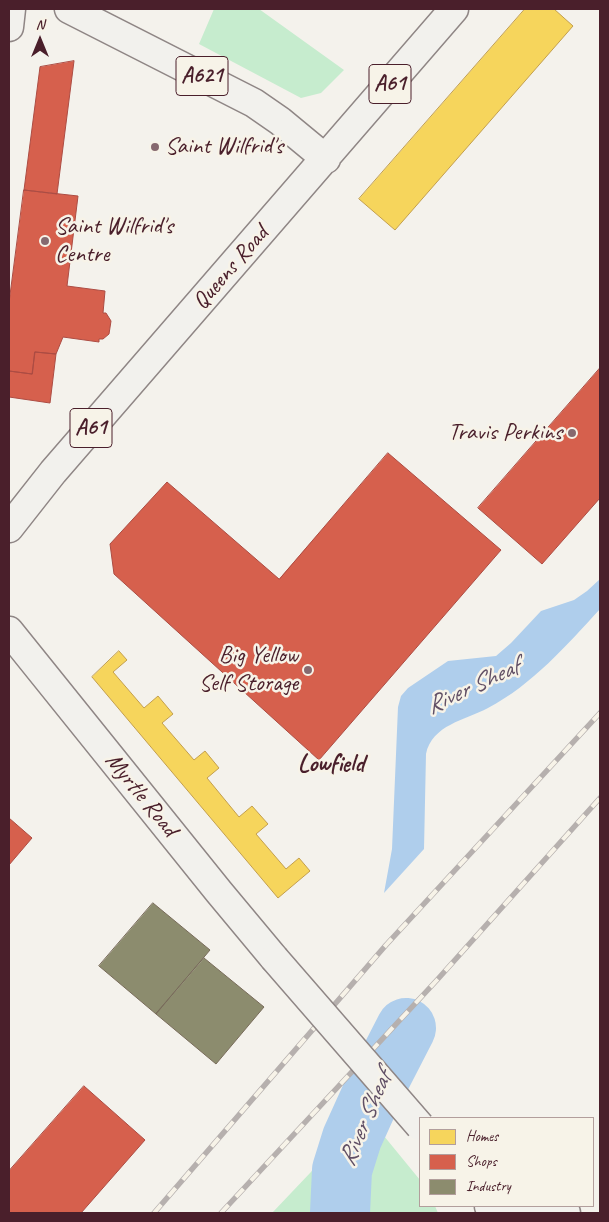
<!DOCTYPE html>
<html>
<head>
<meta charset="utf-8">
<style>
	body { margin:0 }
	#map { position:relative; width:609px; height:1222px; overflow:hidden; background:#f4f2ec; font-family:Caveat,sans-serif }
	canvas { display:block }
	.frame { position:absolute; inset:0; border:10px solid #4a1f2b; pointer-events:none }
	.legend { position:absolute; left:419px; top:1117px; width:175px; height:90px; box-sizing:border-box; background:#f7f3e8; border:1px solid #b29e9c; margin:0; padding:6px 9px; list-style:none; font-size:15px; color:#4a1f2b }
	.legend li { display:flex; align-items:center; gap:10px; height:25px }
	.legend b { width:25px; border:1px solid #b29e9c }
	.north { position:absolute; left:15px; top:15px; width:50px; height:50px; -webkit-text-stroke:4px #f7f3e8; paint-order:stroke; rotate:0deg; font-size:14px; font-weight:700; line-height:20px; text-align:center; color:#4a1f2b }
	.north::after { content:''; display:block; margin:auto; width:18px; height:22px; background:#4a1f2b; clip-path:polygon(50% 0,100% 100%,50% 72%,0 100%) }
</style>
</head>
<body>
<div id="map">
<canvas width="609" height="1222"></canvas>
<div class="frame"></div>
<ul class="legend">
<li><b style="height:14px;background:#f6d55c"></b>Homes</li>
<li><b style="height:14px;background:#d6604d"></b>Shops</li>
<li><b style="height:14px;background:#8c8c6e"></b>Industry</li>
</ul>
<div class="north">N</div>
</div>
<script>
const ctx = document.querySelector('canvas').getContext('2d');
ctx.lineJoin = 'round';
function paint(path, color) {
  ctx.fillStyle = color;
  ctx.fill(path, 'evenodd');
}
function strokePath(path, color, width, dash) {
  ctx.strokeStyle = color;
  ctx.lineWidth = width;
  ctx.lineCap = dash ? 'butt' : 'round';
  ctx.setLineDash(dash || []);
  ctx.stroke(path);
}
function write(font, color, halo, rows, align = 'center') {
  ctx.font = font + ' Caveat,sans-serif';
  ctx.lineWidth = 5;
  ctx.setLineDash([]);
  ctx.textBaseline = 'middle';
  ctx.strokeStyle = halo;
  ctx.fillStyle = color;
  for (const [text, x, y, turn = 0] of rows) {
    ctx.save();
    ctx.translate(x, y);
    ctx.rotate((+turn || 0) * Math.PI / 180);
    ctx.textAlign = isNaN(turn) ? turn : align;
    if (halo) ctx.strokeText(text, 0, 0);
    ctx.fillText(text, 0, 0);
    ctx.restore();
  }
}
paint(new Path2D(`
	M214 9H259L344 70 321 93 301 98 199 44Z
	M375 1125 420 1180V1206H435L438 1213H353V1179L355 1168Z
	M329 1153 326 1191 327 1213H272Z`), '#c6ecce');
paint(new Path2D(`
	M600 579V609C567 645 532 685 488 708 465 720 432 725 426 754L424 849 384 893 392 849 398 707 401 696 408 688 448 661 496 656 511 643 541 611 574 600 587 591Z
	M354 1103 375 1125 355 1168 353 1179V1213H327L326 1191 329 1153Z`), '#afceec');
const homes = new Path2D(`
	M525 9H554L573 26 395 230 359 199Z
	M119 651 127 660 113 672 144 708 158 696 173 714 162 723 194 760 205 751 219 768 207 778 239 817 252 806 268 824 256 834 286 869 299 858 310 871 278 898 92 677Z`);
paint(homes, '#f6d55c');
strokePath(homes, '#c29e4d', 1);
const shops = new Path2D(`
	M74 61 57 194 24 190 40 67Z
	M24 190 78 196 67 286 105 291 103 313H106L111 321 109 334 103 339H99V342L63 337 56 354 35 352 32 374 9 371V303Z
	M35 352 56 354 50 403 9 397V371L32 374Z
	M600 368V498L542 564 478 508Z
	M388 453 501 550 319 760 114 574 110 544 167 482 279 579Z
	M9 818 32 838 9 865Z
	M84 1086 145 1140 81 1213H9V1171Z`);
paint(shops, '#d6604d');
strokePath(shops, '#ac4c43', 1);
const industry = new Path2D(`
	M153 903 210 950 156 1014 99 966Z
	M204 958 264 1007 216 1064 156 1014Z`);
paint(industry, '#8c8c6e');
strokePath(industry, '#786b5a', 1);
strokePath(new Path2D(`
	M340 1213 342 1170 352 1138 371 1096 406 1028`), '#afceec', 60);
const minor = new Path2D(`
	M518 1213 524 1208 566 1213`);
const tertiary = new Path2D(`
	M9 27 11 9`);
const secondary = new Path2D(`
	M9 631 219 892 274 958
	M489 1206 495 1213`);
const trunk = new Path2D(`
	M69 9 254 103 280 121 326 159
	M9 528 53 472 454 9`);
strokePath(minor, '#8f8685', 31);
strokePath(tertiary, '#8f8685', 31);
strokePath(secondary, '#8f8685', 31);
strokePath(trunk, '#8f8685', 31);
strokePath(minor, '#f2f1ed', 28);
strokePath(tertiary, '#f2f1ed', 28);
strokePath(secondary, '#f2f1ed', 28);
strokePath(trunk, '#f2f1ed', 28);
const rail = new Path2D(`
	M154 1213 386 945 600 713
	M221 1213 437 980 600 798`);
strokePath(rail, '#b6b0ae', 5.5);
strokePath(rail, '#f7f3e8', 4, [11]);
const secondaryBridge = new Path2D(`
	M274 958 420 1126`);
strokePath(secondaryBridge, '#8f8685', 31, []);
strokePath(secondaryBridge, '#f2f1ed', 28);
for (const [x, y, r, color] of [
	[155,147,5,"#86696f"],
	[45,241,5,"#86696f"],
	[572,433,5,"#86696f"],
	[308,670,5,"#86696f"]
]) {
  const dot = new Path2D();
  dot.arc(x, y, r, 0, 2 * Math.PI);
  ctx.fillStyle = color;
  ctx.fill(dot);
  strokePath(dot, '#f7f3e8', 2);
}
for (const [x, y, w] of [
	[202,76,52],
	[390,84,42],
	[91,428,42]
]) {
  const box = new Path2D();
  box.roundRect(x - w / 2, y - 19.5, w, 39, 4);
  ctx.fillStyle = '#f7f3e8';
  ctx.fill(box);
  strokePath(box, '#4a1f2b', 1);
}
write('bold 22px', '#4a1f2b', null, [
	["A621",202,76],
	["A61",390,84],
	["A61",91,428]
]);
write('24px', '#4a1f2b', '#f7f3e8', [
	["Saint Wilfrid's",165,147],
	["Saint Wilfrid's",55,227],
	["Centre",55,255],
	["Travis Perkins",562,433,"right"],
	["Big Yellow",298,656,"right"],
	["Self Storage",298,684,"right"]
], 'left');
write('24px', '#4a1f2b', '#f7f3e8', [
	["Queens Road",231,268,-49],
	["Myrtle Road",141,795,51]
]);
write('italic 25px', '#604f65', '#f7f3e8', [
	["River Sheaf",473,687,-25],
	["River Sheaf",366,1119,-67]
]);
write('bold 25px', '#4a1f2b', '#f7f3e8', [
	["Lowfield",331,764]
]);
</script>
</body>
</html>
